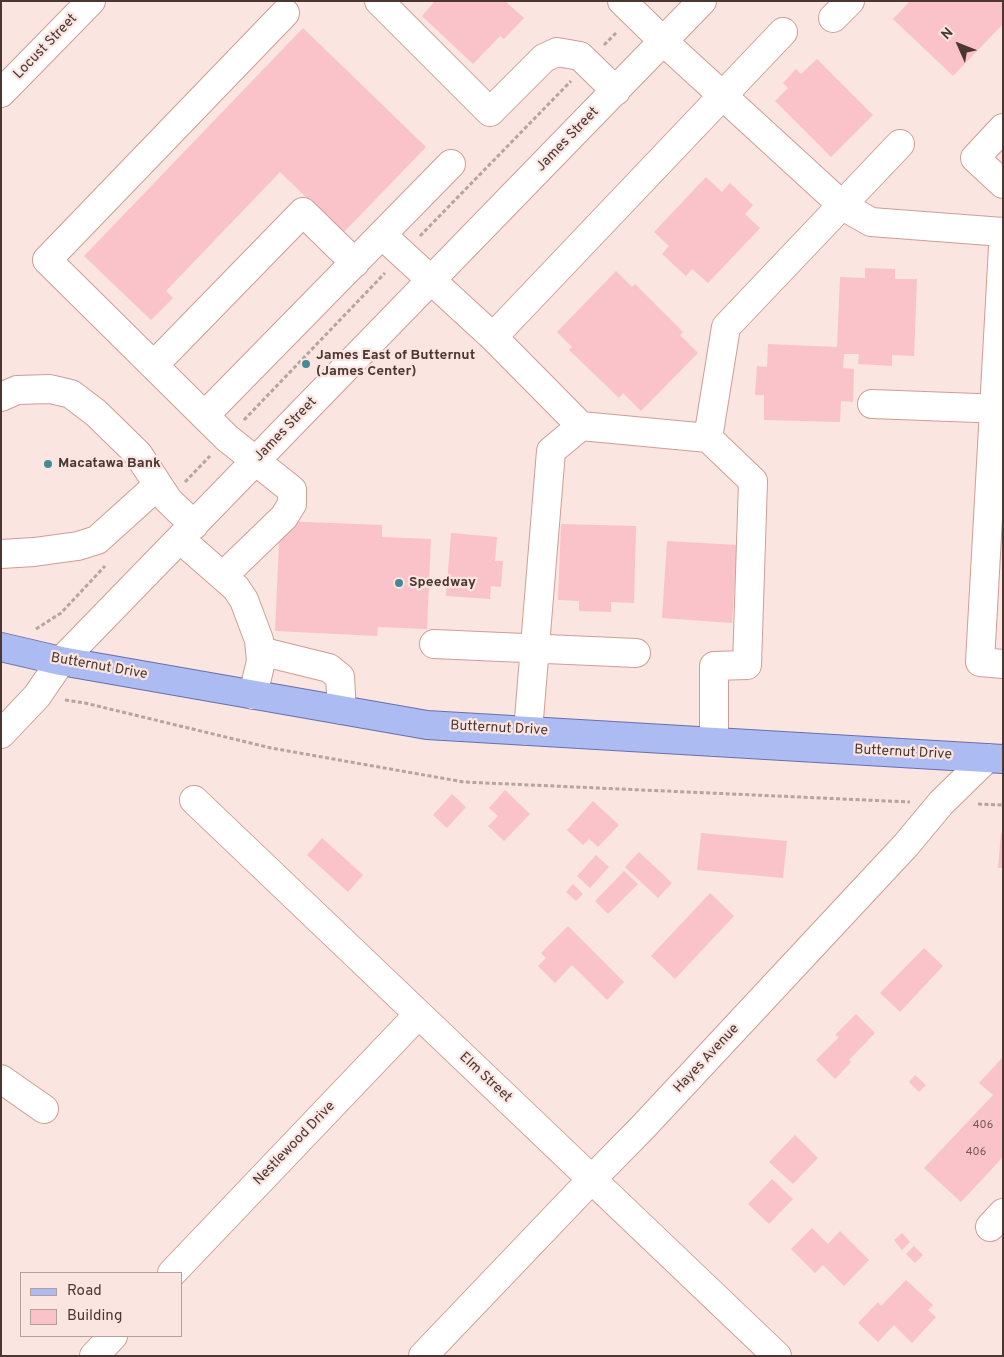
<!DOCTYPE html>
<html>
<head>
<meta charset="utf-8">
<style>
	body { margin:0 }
	#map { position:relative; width:1004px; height:1357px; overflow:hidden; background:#fae5e0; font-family:Overpass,sans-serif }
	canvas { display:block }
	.frame { position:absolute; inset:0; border:2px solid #4b3632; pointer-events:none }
	.legend { position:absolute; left:20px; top:1272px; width:162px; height:65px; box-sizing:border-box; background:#fae5e0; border:1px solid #b49f9a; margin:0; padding:6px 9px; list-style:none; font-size:15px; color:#4b3632 }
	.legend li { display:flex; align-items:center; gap:10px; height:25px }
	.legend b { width:25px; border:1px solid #b49f9a }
	.north { position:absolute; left:934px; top:20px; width:50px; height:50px; -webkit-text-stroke:4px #fae5e0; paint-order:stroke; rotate:314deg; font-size:14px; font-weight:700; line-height:20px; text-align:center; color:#4b3632 }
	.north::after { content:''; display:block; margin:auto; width:18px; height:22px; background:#4b3632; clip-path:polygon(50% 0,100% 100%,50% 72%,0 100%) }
</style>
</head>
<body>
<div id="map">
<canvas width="1004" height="1357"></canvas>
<div class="frame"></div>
<ul class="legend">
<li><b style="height:6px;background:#adbbf3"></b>Road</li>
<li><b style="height:14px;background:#f9c3c9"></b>Building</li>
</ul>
<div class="north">N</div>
</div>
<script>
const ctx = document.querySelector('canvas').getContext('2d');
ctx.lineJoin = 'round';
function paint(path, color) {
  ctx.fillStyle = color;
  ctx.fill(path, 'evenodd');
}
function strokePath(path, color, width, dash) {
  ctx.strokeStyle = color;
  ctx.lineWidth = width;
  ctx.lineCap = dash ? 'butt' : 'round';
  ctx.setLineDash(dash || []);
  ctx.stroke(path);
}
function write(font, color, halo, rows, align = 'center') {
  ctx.font = font + ' Overpass,sans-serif';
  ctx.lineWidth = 4.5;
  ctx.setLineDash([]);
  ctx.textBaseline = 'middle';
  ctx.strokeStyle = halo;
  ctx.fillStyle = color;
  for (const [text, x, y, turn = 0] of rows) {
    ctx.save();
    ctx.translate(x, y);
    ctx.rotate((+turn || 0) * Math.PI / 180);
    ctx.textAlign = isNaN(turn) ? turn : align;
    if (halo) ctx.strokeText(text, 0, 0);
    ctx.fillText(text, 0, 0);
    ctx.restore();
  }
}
paint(new Path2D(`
	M435 1H505L524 18 504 39 500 36 473 64 422 16Z
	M910 1H1003V24L953 76 893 19Z
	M303 28 426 147 343 233 280 172 166 291 173 298 151 320 84 256Z
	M817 59 873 115 831 157 775 101 788 88 783 83 796 69 801 74Z
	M706 177 722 192 730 183 753 205 745 214 760 228 708 283 692 269 686 276 662 254 669 246 654 232Z
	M865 268 895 269V279H917L914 356 892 355V366L858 364 859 354H844L843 368 854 369 853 402 841 401 840 422 764 420V395H755L757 366 767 367 768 344 837 347 840 277 865 278Z
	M616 271 632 287 635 284 683 332 680 335 698 353 641 411 623 393 619 398 569 350 572 347 557 332Z
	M280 521 382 525V537L431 539 427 629 378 627 377 636 275 631Z
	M561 524 636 526 634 603 611 602V612L579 611V601L558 600Z
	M451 533 497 537 495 561H503L501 587 491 586 490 599 446 596Z
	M667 541 737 545 732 623 662 618Z
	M505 790 530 814 504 841 488 826 498 816 489 808Z
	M452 794 466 807 447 828 433 815Z
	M593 801 619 825 598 847 589 839 583 845 567 830Z
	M701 833 787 841 783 878 697 870Z
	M1001 833H1003V868H998Z
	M322 838 363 875 348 892 307 855Z
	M639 852 672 883 658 898 625 867Z
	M596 855 609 867 590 888 577 876Z
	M624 871 638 884 608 914 595 901Z
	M573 884 583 894 576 901 566 892Z
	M710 893 734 916 675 979 651 956Z
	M568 926 624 982 607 1000 572 965 555 983 538 966 546 958 541 953Z
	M924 948 943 966 900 1012 880 993Z
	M856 1014 875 1033 849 1060 851 1062 835 1079 816 1060 839 1037 835 1035Z
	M1003 1057V1157L961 1202 924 1168 993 1095 979 1083Z
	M915 1075 926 1085 919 1092 909 1082Z
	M795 1135 818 1158 793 1184 769 1162Z
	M772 1179 793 1199 769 1224 748 1204Z
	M812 1228 828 1244 840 1231 869 1260 844 1286 823 1265 815 1273 791 1249Z
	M902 1233 910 1242 902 1250 894 1240Z
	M914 1246 923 1255 915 1263 906 1254Z
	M906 1280 933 1305 928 1310 936 1317 912 1343 894 1325 878 1342 858 1323 878 1302 881 1306Z`), '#f9c3c9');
const minor = new Path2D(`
	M379 1 490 112 544 58 557 52 580 56 616 91
	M622 1 663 41 843 206 871 222 1003 232
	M833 18 850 1
	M1 93 91 1
	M1003 128 975 158 1003 184
	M382 235 493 337 581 426
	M1003 247 980 662 1003 664
	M493 337 783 32
	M154 365 303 212 355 263
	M1 397 17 390 50 389 71 394 96 413 138 454 168 500 194 525
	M872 404 1003 409
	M205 415 451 164
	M708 438 753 481 747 665 714 666V742
	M180 539 236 588 244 600 259 640 261 661 253 695
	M1 554 34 552 78 546 97 540 158 485
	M223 576 284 517 292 504V490L227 438 47 260 285 13
	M434 644 636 653
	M260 651 329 668 340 677 342 710
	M528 731 551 451 581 426 708 438 726 327 900 144
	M1 734 37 696 61 661 702 1
	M194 800 777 1356
	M1 1079 44 1109
	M990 1227 1003 1213
	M172 1273 418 1015
	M94 1356 113 1336
	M423 1356 592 1179 643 1127 906 845 941 803 987 758`);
const major = new Path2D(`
	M1 647 61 661 427 725 1003 759`);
strokePath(minor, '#cf9d93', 30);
strokePath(major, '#686faa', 30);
strokePath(new Path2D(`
	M604 45 617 32
	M420 236 571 81
	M244 420 385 273
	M185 482 210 456
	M36 629 61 613 105 566
	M65 700 85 703 271 748 464 782 910 802
	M978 804 1003 805`), '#b8a39e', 3, [4, 2.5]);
strokePath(minor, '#fff', 28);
strokePath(major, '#adbbf3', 28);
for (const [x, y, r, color] of [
	[306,364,5,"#458997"],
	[48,464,5,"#458997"],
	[399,583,5,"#458997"]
]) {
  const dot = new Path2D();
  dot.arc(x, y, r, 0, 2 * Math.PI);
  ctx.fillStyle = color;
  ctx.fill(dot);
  strokePath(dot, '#fae5e0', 2);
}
write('11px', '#765958', null, [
	["406",983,1126],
	["406",976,1153]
]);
write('14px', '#4b3632', '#fae5e0', [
	["Locust Street",46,47,-46],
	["James Street",568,140,-46],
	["James Street",286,430,-46],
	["Butternut Drive",99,667,10],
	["Butternut Drive",499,729,3],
	["Butternut Drive",903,753,3],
	["Hayes Avenue",707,1059,-47],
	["Elm Street",485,1078,43],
	["Nestlewood Drive",295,1144,-46]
]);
write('bold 14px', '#4b3632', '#fae5e0', [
	["James East of Butternut",316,356],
	["(James Center)",316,372],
	["Macatawa Bank",58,464],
	["Speedway",409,583]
], 'left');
</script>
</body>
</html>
